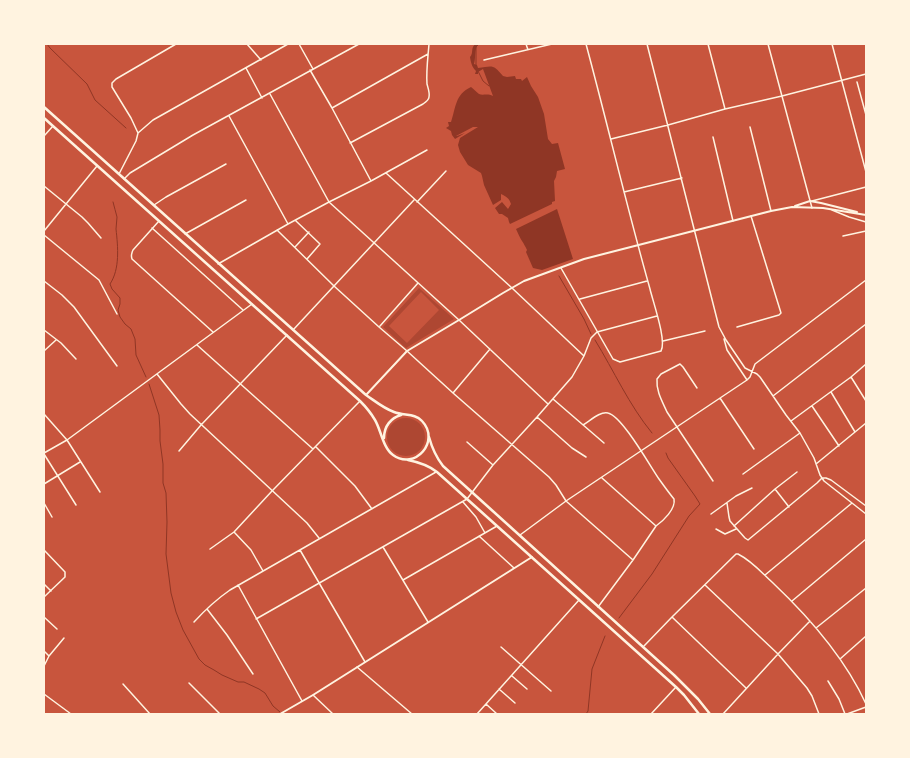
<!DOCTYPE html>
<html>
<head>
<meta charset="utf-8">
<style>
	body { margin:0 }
	#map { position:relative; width:910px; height:758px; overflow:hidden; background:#c8553d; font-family:"PT Sans",sans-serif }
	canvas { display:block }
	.frame { position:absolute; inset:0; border:45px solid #fff3e0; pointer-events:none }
</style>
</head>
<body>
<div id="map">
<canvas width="910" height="758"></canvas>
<div class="frame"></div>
</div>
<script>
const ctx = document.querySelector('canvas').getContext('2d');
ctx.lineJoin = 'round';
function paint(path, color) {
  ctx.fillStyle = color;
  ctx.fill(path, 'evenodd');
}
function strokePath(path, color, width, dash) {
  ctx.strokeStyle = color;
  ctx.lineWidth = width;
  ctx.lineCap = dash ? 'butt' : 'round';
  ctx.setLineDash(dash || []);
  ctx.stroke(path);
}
paint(new Path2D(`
	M419 288 454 319 406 348 383 327ZM421 292 439 310 407 343 389 326Z
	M387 437a19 19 0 1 1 38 0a19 19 0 1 1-38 0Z`), '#ae4732');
paint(new Path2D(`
	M476 44H478C474 51 476 57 474 64L477 65 478 68C493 66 493 64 503 76L507 77 515 76 516 79H521L522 81 527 77 531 86 538 97 544 114 548 139 552 144 558 143 565 169 557 171 556 177 554 181 555 201 552 202V204L510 224 509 222 508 218 502 214H499L495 208 502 202 508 209 511 204C509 198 507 197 501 194V200L493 205 484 185 482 176 481 173 468 165 460 152 458 145 460 138 478 127H473L456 136H457L465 133 455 139 452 135 451 131 446 128 449 126 448 122H451C456 108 455 94 471 87 474 89 476 92 479 94 483 96 487 93 493 96L483 69 478 72V74H475L476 71C472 67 471 63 470 57 474 53 470 47 476 44Z
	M557 209 573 259 542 270 533 268 526 252 527 250C525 246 524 244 522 241 520 238 518 233 516 229Z`), '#8f3625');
strokePath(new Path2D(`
	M47 44 50 48 87 84 95 100 126 128
	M476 65V47L479 44
	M478 71 483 81 489 86
	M113 202C114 207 116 212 117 217 117 221 116 225 116 229 118 247 120 269 110 284L112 289 120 298V304L118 310 120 317 125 324 131 329 135 339 136 355 146 377
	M559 276 584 319 591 334
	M595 340C614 371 629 405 652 433
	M149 384 159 415 160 430V441L163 464V483L166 493 167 522 166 554 171 593 176 612 183 630 199 659 205 665 214 670 222 675 238 682H244L259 689 265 693 273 706 280 712
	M619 618 652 574 689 516 700 504 695 496 668 458 666 453
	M586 714 588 711 592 669 605 636`), '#8f3625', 1);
strokePath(new Path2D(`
	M247 44 261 60
	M299 44 313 69
	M526 44 528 50
	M647 44 719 327 726 340 745 368 757 374 760 377 786 415 800 433 814 458 820 475 824 481 866 514
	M708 44 725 109
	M768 44 812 208
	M832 44 866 172
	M484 60 552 44
	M246 68 262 98
	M310 70 332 108 371 181
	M857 82 866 115
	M270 94 329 202 459 320 548 404
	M332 108 428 54
	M229 116 288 224
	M750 127 771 211
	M138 133 131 118 112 87V83L116 79 176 44
	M44 136 53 126
	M713 137 733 221
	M611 139 668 125 725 109 782 96 866 74
	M350 143 423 104C426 102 429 100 429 97 430 93 428 88 427 84 426 71 428 57 429 44
	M386 173 512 288 584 356
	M119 174 136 141 138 133 153 120 288 44
	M124 179 130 173 193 135 359 44
	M44 186 82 217 88 223 101 238
	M624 192 682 178
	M812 201 866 187
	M417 202 446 171
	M154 205 166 197 226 164
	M832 210 849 217 866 222
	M159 221 133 250C131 254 131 256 132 259L213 332
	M296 221 320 244 307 259
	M152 228 243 310
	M277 230 334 286 379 327 407 351 453 393 549 477 556 485 566 501 633 560
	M44 231 97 166
	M185 234 246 200
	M44 235 99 280 117 314
	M843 236 866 231
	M295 247 309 232
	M218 264 288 224 329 202 371 181 427 150
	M561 268 613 359 620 362 661 351C667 341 653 302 650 289 627 208 608 126 586 44
	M44 281 62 295 74 307 117 366
	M580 299 647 281
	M380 326 418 283
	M737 327 779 315 781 313 751 216
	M44 330 61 343 76 359
	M293 330 414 200
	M724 339 727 350 747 380
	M663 341 705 331
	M197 345 313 449
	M44 351 56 340
	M157 374 181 404 190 414 307 523 319 538
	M851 377 866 401
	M697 388 683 367 680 364 661 374 657 379C656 391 662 401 667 412L713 481
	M831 392 855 432
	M453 393 490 349
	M773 396 866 324
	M720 398 754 449
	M553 399 604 443
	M812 406 839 446
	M44 414 67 440 100 492
	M537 417 572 448 586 457
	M791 421 851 377 866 364
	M583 425C590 421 600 411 608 413 622 416 650 466 659 479 664 486 669 493 674 499 676 509 663 521 656 526L633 560 598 607
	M467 442 493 465
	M316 447 355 486 372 509
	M179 451 201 425 287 335
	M44 453 67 440 252 304
	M44 454 76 505
	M816 464 866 423
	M743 474 800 433
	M602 478 656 526
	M822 478H826L831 480 866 506
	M44 484 80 462
	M775 489 789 507
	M463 502 476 517 485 533
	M44 503 52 517
	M727 503 729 517 730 521 745 538 748 540 817 483 822 478
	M711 514 736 496 752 488
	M734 526 775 489 797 472
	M716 529 725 534 736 529
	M234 532 251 550 263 571
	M520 535 566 501 747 380 750 377 755 364 866 280
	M479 536 514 568
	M383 547 428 622
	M210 549 234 532 272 491 360 401
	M44 550 65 572V577L44 597
	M300 550 365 662
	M765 575 852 503
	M403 580 497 526
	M44 584 51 591
	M238 585 302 701
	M705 585 778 654 807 688 812 696 819 714
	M792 601 866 539
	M207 609 227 635 253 674
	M44 617 57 629
	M672 617 746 688
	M256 619 467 499 493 465 537 417 572 377 584 356 591 338 597 332 657 316
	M194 622C205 610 217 599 230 590L436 472
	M816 628 866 588
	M644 646 672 617 736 554H738C752 561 762 573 773 583 810 618 845 658 866 704
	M501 647 551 691
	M44 651 49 656
	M840 659 866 636
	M44 666 49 656 64 638
	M357 667 412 714
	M512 676 527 689
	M828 681 839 699 845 714
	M189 683 220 714
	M123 684 150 714
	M499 689 515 703
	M44 694 71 714
	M313 695 333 714
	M486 704 497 714
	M477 714 579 600
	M651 714 676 687
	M723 714 778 654 810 621
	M847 714 866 707`), '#fff3e0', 1.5);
strokePath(new Path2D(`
	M795 206 810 201 821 203 857 212
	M366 395 407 351 459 320 503 293 524 281 584 259 771 211 792 207 823 208 866 215
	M280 714 313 695 532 557`), '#fff3e0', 2);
strokePath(new Path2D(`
	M429 437C432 448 436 457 443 466L674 675 698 699 710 714
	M408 460C418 462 428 465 437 472L676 687 684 695 699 714`), '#fff3e0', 2.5);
strokePath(new Path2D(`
	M44 107 366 395C375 401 383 408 394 412 404 416 415 413 422 421 441 441 415 471 393 455 383 448 381 430 375 420 371 413 366 407 360 401L44 118
	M384 438C384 426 391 418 401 415`), '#fff3e0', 2.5);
</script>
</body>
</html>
